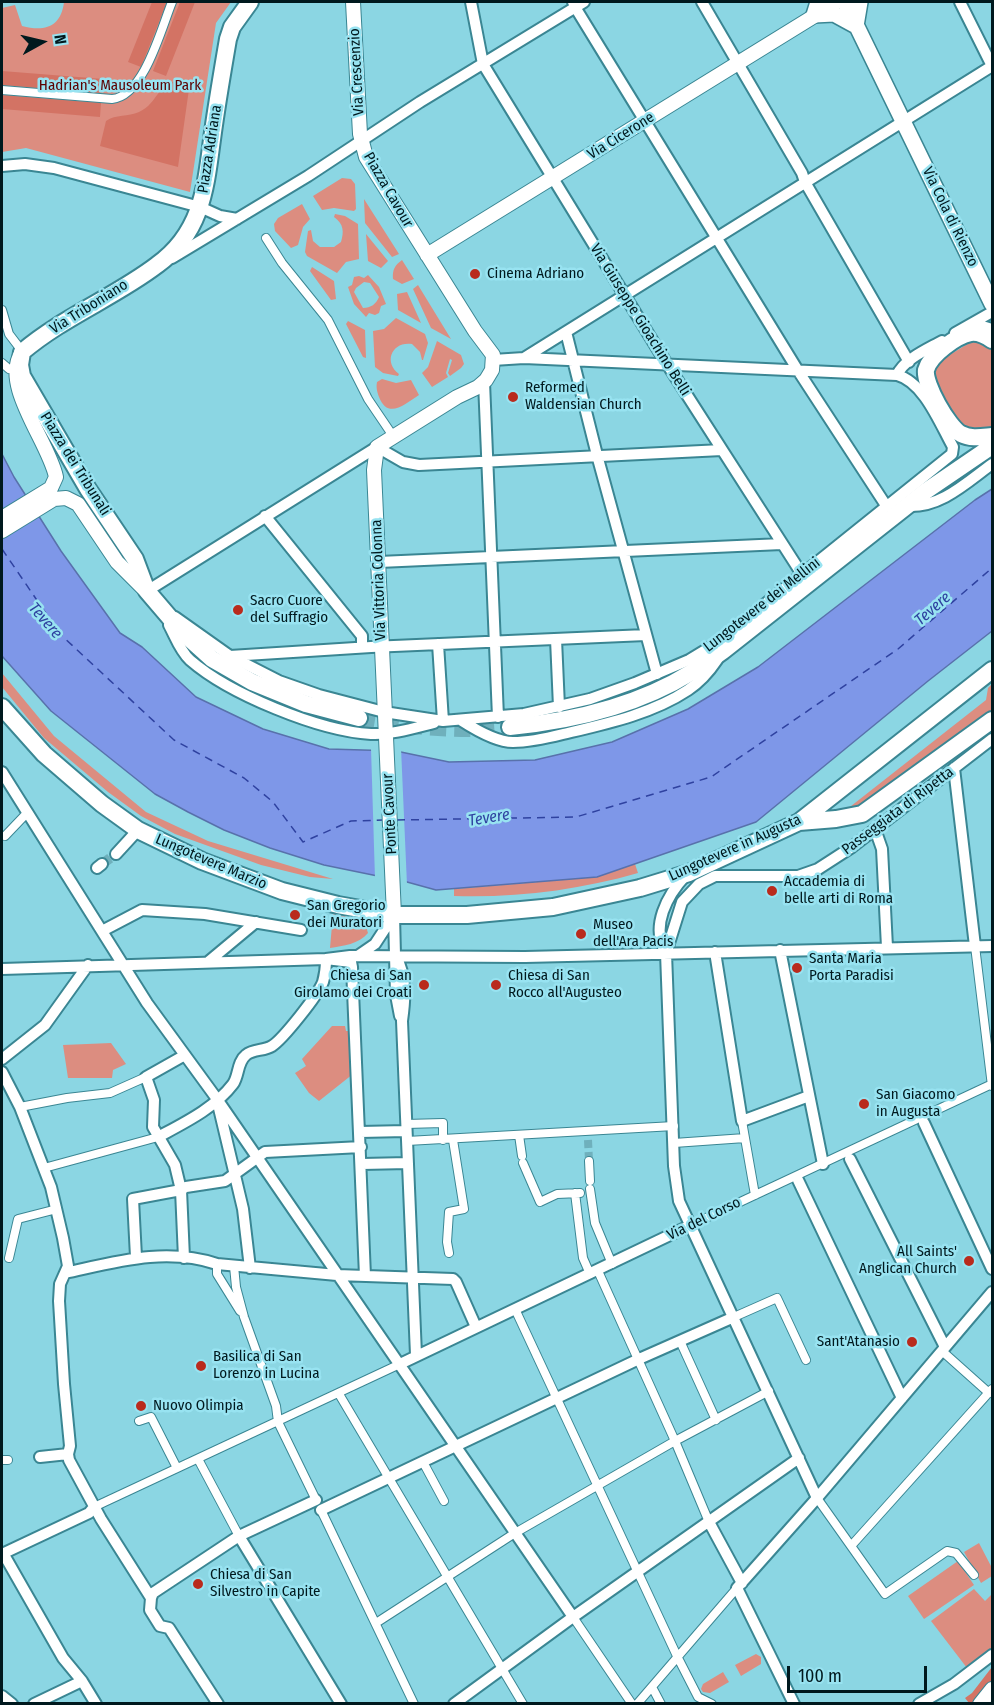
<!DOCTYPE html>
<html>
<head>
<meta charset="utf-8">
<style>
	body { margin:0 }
	#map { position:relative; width:994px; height:1705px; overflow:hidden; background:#8bd6e3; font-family:"Fira Sans Condensed",sans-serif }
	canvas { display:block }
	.frame { position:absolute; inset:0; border:3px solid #00191e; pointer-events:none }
	.north { position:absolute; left:12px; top:12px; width:60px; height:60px; -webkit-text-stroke:4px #98e3f1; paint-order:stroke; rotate:82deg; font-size:16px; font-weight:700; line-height:24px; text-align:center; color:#00191e }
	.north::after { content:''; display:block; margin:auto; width:21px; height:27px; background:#00191e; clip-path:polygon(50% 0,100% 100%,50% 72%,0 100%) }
	.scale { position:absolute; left:787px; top:1666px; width:140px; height:27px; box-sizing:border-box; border:3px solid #00191e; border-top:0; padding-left:8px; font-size:18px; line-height:21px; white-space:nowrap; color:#00191e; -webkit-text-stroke:4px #98e3f1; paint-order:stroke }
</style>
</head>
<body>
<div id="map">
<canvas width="994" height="1705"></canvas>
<div class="frame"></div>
<div class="north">N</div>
<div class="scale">100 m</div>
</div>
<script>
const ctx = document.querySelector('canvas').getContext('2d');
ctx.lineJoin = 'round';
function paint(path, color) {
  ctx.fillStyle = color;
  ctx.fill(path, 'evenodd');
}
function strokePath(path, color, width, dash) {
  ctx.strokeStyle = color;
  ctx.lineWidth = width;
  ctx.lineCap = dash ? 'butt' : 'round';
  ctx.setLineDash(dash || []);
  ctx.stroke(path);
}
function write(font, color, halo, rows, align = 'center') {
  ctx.font = font + ' "Fira Sans Condensed",sans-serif';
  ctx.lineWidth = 5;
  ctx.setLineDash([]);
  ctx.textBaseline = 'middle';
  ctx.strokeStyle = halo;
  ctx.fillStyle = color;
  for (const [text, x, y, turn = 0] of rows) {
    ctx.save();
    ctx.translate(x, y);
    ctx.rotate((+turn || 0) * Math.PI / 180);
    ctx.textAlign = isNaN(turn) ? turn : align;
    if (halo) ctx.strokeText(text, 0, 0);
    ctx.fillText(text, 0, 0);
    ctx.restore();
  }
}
paint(new Path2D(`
	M64 2H231L216 23 190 192 26 148 2 152V8L15 5 22 26C45 32 61 27 64 2Z
	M342 178 351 179 355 184 356 209 354 211 334 208 322 210 313 196Z
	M364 199 399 254 392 257 365 223Z
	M302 204 310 219 303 227 298 245 291 248 275 231 274 224 278 218Z
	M335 214 345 216 358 224 359 259 346 262 337 273 307 256 305 252 308 231 311 230 313 241 320 247H334L341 242C344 232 344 224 334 217Z
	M366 234 388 261 381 268 368 261Z
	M402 260 414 279 402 284 393 279C392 270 395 265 402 260Z
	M312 267 334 281 336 299 331 300 310 271Z
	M368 275 379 287 386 304 381 306 379 313 375 315 369 313 366 317 354 304 348 287 352 285 354 277 359 276 364 278ZM364 282 370 283 379 297C376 304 371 308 363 308L354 292 356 288Z
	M418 285 451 339 431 328 413 289Z
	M407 292 421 323 398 310 397 294Z
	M396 318 425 334 428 343 423 360H422L420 352 412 344C392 341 383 362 399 374L398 376 383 373 375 367 373 331 384 329Z
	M348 321 365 330 366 358 363 357 346 324Z
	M437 341 461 355 464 364 461 368 450 376 448 373 452 360 450 359 446 373 448 377 432 387 422 373 428 367Z
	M977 341 992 349V428C985 430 977 433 969 430 957 425 932 382 936 370 938 360 948 356 956 351 963 347 969 342 977 341Z
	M382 379 396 383 411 380 419 395C405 404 388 420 379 397 377 391 376 388 377 382Z
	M2 673 54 736 146 812 208 841 333 879 310 877 261 865 175 834 141 816 108 792 44 738 2 687Z
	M992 684V716L862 811 846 810 986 700 988 688Z
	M635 864 638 873C579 890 516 898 454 896V889L597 877Z
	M333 914 364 920 368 933C359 944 343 946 330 948Z
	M332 1026H345L346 1031H351L353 1074 319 1101 309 1093 295 1073 306 1066 302 1059Z
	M111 1043 126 1064 113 1070 112 1078H68L63 1045Z
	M979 1543 992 1568V1576L981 1583 964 1552Z
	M958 1561 974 1585 924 1619 908 1596Z
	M974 1589 985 1601 992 1594V1650L967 1668 931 1621Z
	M756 1654 761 1657V1664L741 1676 735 1665Z
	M723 1672 729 1682 710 1693 703 1692 701 1689 703 1684Z`), '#dc8d80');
paint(new Path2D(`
	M152 2H167L141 67 128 62Z
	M180 2H195L166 76 153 71Z
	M2 71 103 79 102 93 2 85Z
	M184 79 189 82V89L178 167 100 146 106 121C116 114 128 117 139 112 160 102 154 84 184 79Z
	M2 95 101 103 100 117 2 109Z
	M992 1667V1683L975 1704 969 1703 965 1698 972 1693Z`), '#d37364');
const water = new Path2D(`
	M2 454 14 477 61 551 120 633 142 647 196 697 263 729 329 749 396 751 449 762 535 760 612 742 688 709 758 667 975 500 992 489V631L928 681 756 822 597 877 436 890 407 882 324 865 270 848 224 830 188 812 155 794 51 711 2 656Z`);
paint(water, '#7e97e8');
strokePath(water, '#5871ab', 1.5);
paint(new Path2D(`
	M371 748H401L407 885 375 879Z`), '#8bd6e3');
strokePath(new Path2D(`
	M2 549 60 634 174 740 244 778 273 802 303 842 351 821 383 820
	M397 820 576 817 711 777 898 649 992 568`), '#2f42a0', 1.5, [8, 6]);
strokePath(new Path2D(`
	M588 1140 589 1161`), '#6fb0bc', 8, [8, 4]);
strokePath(new Path2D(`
	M102 864 116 854`), '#6fb0bc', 10, [10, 5]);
strokePath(new Path2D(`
	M359 718C410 727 459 732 510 727`), '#6fb0bc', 16, [16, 8]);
const pedestrian = new Path2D(`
	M2 90 112 99C144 96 161 29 172 2
	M266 238 282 263 328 320 368 399 393 436
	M2 310 9 334 22 351
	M2 363 9 369
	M5 836 27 813
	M975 946 992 1086
	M20 1107 67 1098 110 1093 146 1077
	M742 1121 755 1195
	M406 1124 443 1123V1140
	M519 1135 522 1156
	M407 1141 674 1126
	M674 1143 745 1138
	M589 1161 590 1181
	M523 1163 540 1202 557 1194 580 1193
	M44 1168 158 1137
	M590 1189 595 1223 612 1264
	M575 1193 583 1258 590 1274
	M691 1225 992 1084
	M449 1253 447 1242 449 1212 464 1209 453 1140
	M9 1258 18 1219 57 1209
	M217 1264V1274L240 1311
	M234 1266 236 1287 244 1317 276 1406 278 1422 316 1500
	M598 1271 675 1441 709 1522
	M515 1309 677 1656 698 1697 712 1704
	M734 1317 777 1298 806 1360
	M680 1341 716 1420
	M942 1351 989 1393
	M339 1394 523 1704
	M139 1421 151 1417 177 1468
	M198 1459 239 1536
	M2 1460H8
	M423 1462 444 1501
	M817 1498 885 1594 947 1551 956 1553 974 1575
	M94 1507 400 1364
	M321 1510 414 1704
	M851 1546 992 1389
	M573 1617 632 1704
	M376 1623 515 1533 675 1441 769 1391
	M652 1687 661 1704
	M637 1704 737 1588`);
const minor = new Path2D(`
	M471 2 483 64 660 353 805 579
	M573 2 575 7 797 369 887 507
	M702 2 802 173 805 182 909 362
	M960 2 992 66
	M2 166 25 164 54 168 200 207 220 216 237 219
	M172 258 308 176 420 102 584 2
	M970 325H979L992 329
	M566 332 597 455 657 674
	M955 333 992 312
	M524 358 992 66
	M493 360 524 358 897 375C904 359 928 349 942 341
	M484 382 498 717
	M907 506C941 508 967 482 992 464
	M265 516 362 636V647
	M379 562 782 544
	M147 591 377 447 403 462 419 465 722 450
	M175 617 230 656 279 681 319 695 384 712 443 721 524 714 590 699 635 683 689 660 722 640 729 633 952 454 953 447C940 424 924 382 897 375
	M169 625C175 636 180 651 190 660 229 694 319 731 371 734 391 735 414 728 434 723
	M556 639 559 707
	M438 644 443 721
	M230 656 371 647 646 635
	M462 721C476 730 496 742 513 742 529 742 547 738 563 734 605 724 652 714 688 690 700 682 709 672 717 660
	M954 768 975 946
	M2 772 147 1003 217 1099 573 1617
	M875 829 882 849 887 947
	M116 854 138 830
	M97 868 102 864
	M394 915 396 995 400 1016
	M102 931 142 910 205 914 301 930
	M780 950 823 1164
	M715 952 742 1121 809 1096
	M666 953C650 927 667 895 686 875
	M359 955 375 944 394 915
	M396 957C407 976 405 1000 402 1021L416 1355
	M326 959 350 956 525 957 992 946
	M208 962 256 922
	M2 969 326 959 351 962 352 967 365 1276
	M2 1059 45 1025 88 965
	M2 1072 20 1107 51 1187 63 1238 68 1266 60 1284 59 1301 64 1384 70 1446 68 1454
	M218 1104 243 1209 250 1268
	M924 1123 992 1269
	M360 1132 406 1131
	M158 1137C184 1123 215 1108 233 1084 239 1076 237 1062 246 1055 253 1049 264 1051 272 1046 283 1039 318 995 323 982 325 975 326 967 326 959
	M850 1159 945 1347
	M362 1164 408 1163
	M798 1180 902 1398
	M136 1257 133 1199 181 1190 186 1187 225 1181 265 1152 361 1147
	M184 1258 181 1190 175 1165 153 1127 154 1100 146 1077 185 1055
	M65 1273C116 1262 165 1247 217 1264L337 1275 453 1279 456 1282 476 1327
	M400 1364 691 1225
	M68 1454 69 1460 101 1519 151 1598 150 1610 160 1626 169 1628 218 1704
	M40 1457 68 1454
	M817 1498 679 1201 674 1166 666 953 682 902 699 884 715 876H798L818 869 852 847 992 739
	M321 1510 639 1359 734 1317
	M709 1522 742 1583
	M239 1536 341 1704
	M3 1553 63 1658 82 1681 96 1704
	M2 1554 89 1513 94 1507
	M151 1598 153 1593 239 1536 316 1500
	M2 1696 12 1704
	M34 1704 82 1681
	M454 1704 573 1617 799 1458
	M794 1704 737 1588 817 1498 992 1292
	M919 1704 954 1684 992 1655`);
const tertiary = new Path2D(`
	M353 2 360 134 366 157 475 331 493 355 492 370 486 380 478 387 457 397 377 447 374 470 394 915
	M427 255 837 2
	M2 518 51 488 56 477C49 442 0 385 22 352
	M2 531 54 499 66 498 78 504 117 562 145 590
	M980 1704 992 1689`);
const secondary = new Path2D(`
	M818 2 814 15 834 14 856 26
	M845 2 992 304
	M856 26 860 2`);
const primary = new Path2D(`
	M250 2 232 27 228 39C223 68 218 97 214 125 206 179 206 230 157 265 115 297 63 317 22 352L20 365 22 376 88 489 135 559 147 591 182 632 212 659 252 682 306 704 359 718
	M992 340C986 336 979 332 971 333 956 336 930 355 926 370 924 384 948 427 961 434 971 439 981 437 992 436
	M2 707 44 754 102 804 138 830 202 861 282 891 338 905 394 915H467L553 907 640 888 689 873 799 822 992 670
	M510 727C572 721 639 705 692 672 703 666 713 658 723 651L926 491 992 446
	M799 822 836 819 862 814 992 720`);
strokePath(pedestrian, '#3a8693', 10);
strokePath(minor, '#3a8693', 14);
strokePath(tertiary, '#3a8693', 16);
strokePath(secondary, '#3a8693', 18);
strokePath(primary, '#3a8693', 20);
strokePath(pedestrian, '#fff', 8);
strokePath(minor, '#fff', 10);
strokePath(tertiary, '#fff', 14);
strokePath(secondary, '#fff', 15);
strokePath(primary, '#fff', 16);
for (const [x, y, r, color] of [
	[475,274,6,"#b92b1d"],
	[513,397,6,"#b92b1d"],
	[238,610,6,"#b92b1d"],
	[772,891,6,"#b92b1d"],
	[295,915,6,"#b92b1d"],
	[581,934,6,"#b92b1d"],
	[797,968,6,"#b92b1d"],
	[424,985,6,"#b92b1d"],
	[496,985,6,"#b92b1d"],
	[864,1104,6,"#b92b1d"],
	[969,1261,6,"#b92b1d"],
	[912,1342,6,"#b92b1d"],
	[201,1366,6,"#b92b1d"],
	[141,1406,6,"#b92b1d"],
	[198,1584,6,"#b92b1d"]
]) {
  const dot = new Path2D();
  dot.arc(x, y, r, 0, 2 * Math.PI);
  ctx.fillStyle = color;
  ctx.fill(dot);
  strokePath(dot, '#98e3f1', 2);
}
write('15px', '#00191e', '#98e3f1', [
	["Via Crescenzio",357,72,-93],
	["Via Cicerone",621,136,-32],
	["Piazza Adriana",210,149,-81],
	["Piazza Cavour",388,190,60],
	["Via Cola di Rienzo",950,217,64],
	["Via Triboniano",89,307,-32],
	["Via Giuseppe Gioachino Belli",640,320,58],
	["Piazza dei Tribunali",75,464,58],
	["Via Vittoria Colonna",379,580,-92],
	["Lungotevere dei Mellini",762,605,-38],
	["Passeggiata di Ripetta",898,811,-37],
	["Ponte Cavour",390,814,-93],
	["Lungotevere in Augusta",735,848,-24],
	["Lungotevere Marzio",211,862,23],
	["Via del Corso",704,1219,-26]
]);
write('15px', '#5c0000', '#98e3f1', [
	["Hadrian's Mausoleum Park",120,86]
]);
write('15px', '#00191e', '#98e3f1', [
	["Cinema Adriano",487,274],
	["Reformed",525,388],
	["Waldensian Church",525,405],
	["Sacro Cuore",250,601],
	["del Suffragio",250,618],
	["Accademia di",784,882],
	["belle arti di Roma",784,899],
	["San Gregorio",307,906],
	["dei Muratori",307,923],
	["Museo",593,925],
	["dell'Ara Pacis",593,942],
	["Santa Maria",809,959],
	["Porta Paradisi",809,976],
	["Chiesa di San",412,976,"right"],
	["Girolamo dei Croati",412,993,"right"],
	["Chiesa di San",508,976],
	["Rocco all'Augusteo",508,993],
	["San Giacomo",876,1095],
	["in Augusta",876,1112],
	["All Saints'",957,1252,"right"],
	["Anglican Church",957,1269,"right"],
	["Sant'Atanasio",900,1342,"right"],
	["Basilica di San",213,1357],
	["Lorenzo in Lucina",213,1374],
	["Nuovo Olimpia",153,1406],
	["Chiesa di San",210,1575],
	["Silvestro in Capite",210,1592]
], 'left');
write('italic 16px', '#2f42a0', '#98e3f1', [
	["Tevere",933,609,-41],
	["Tevere",45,621,49],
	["Tevere",489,818,-9]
]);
</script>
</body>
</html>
